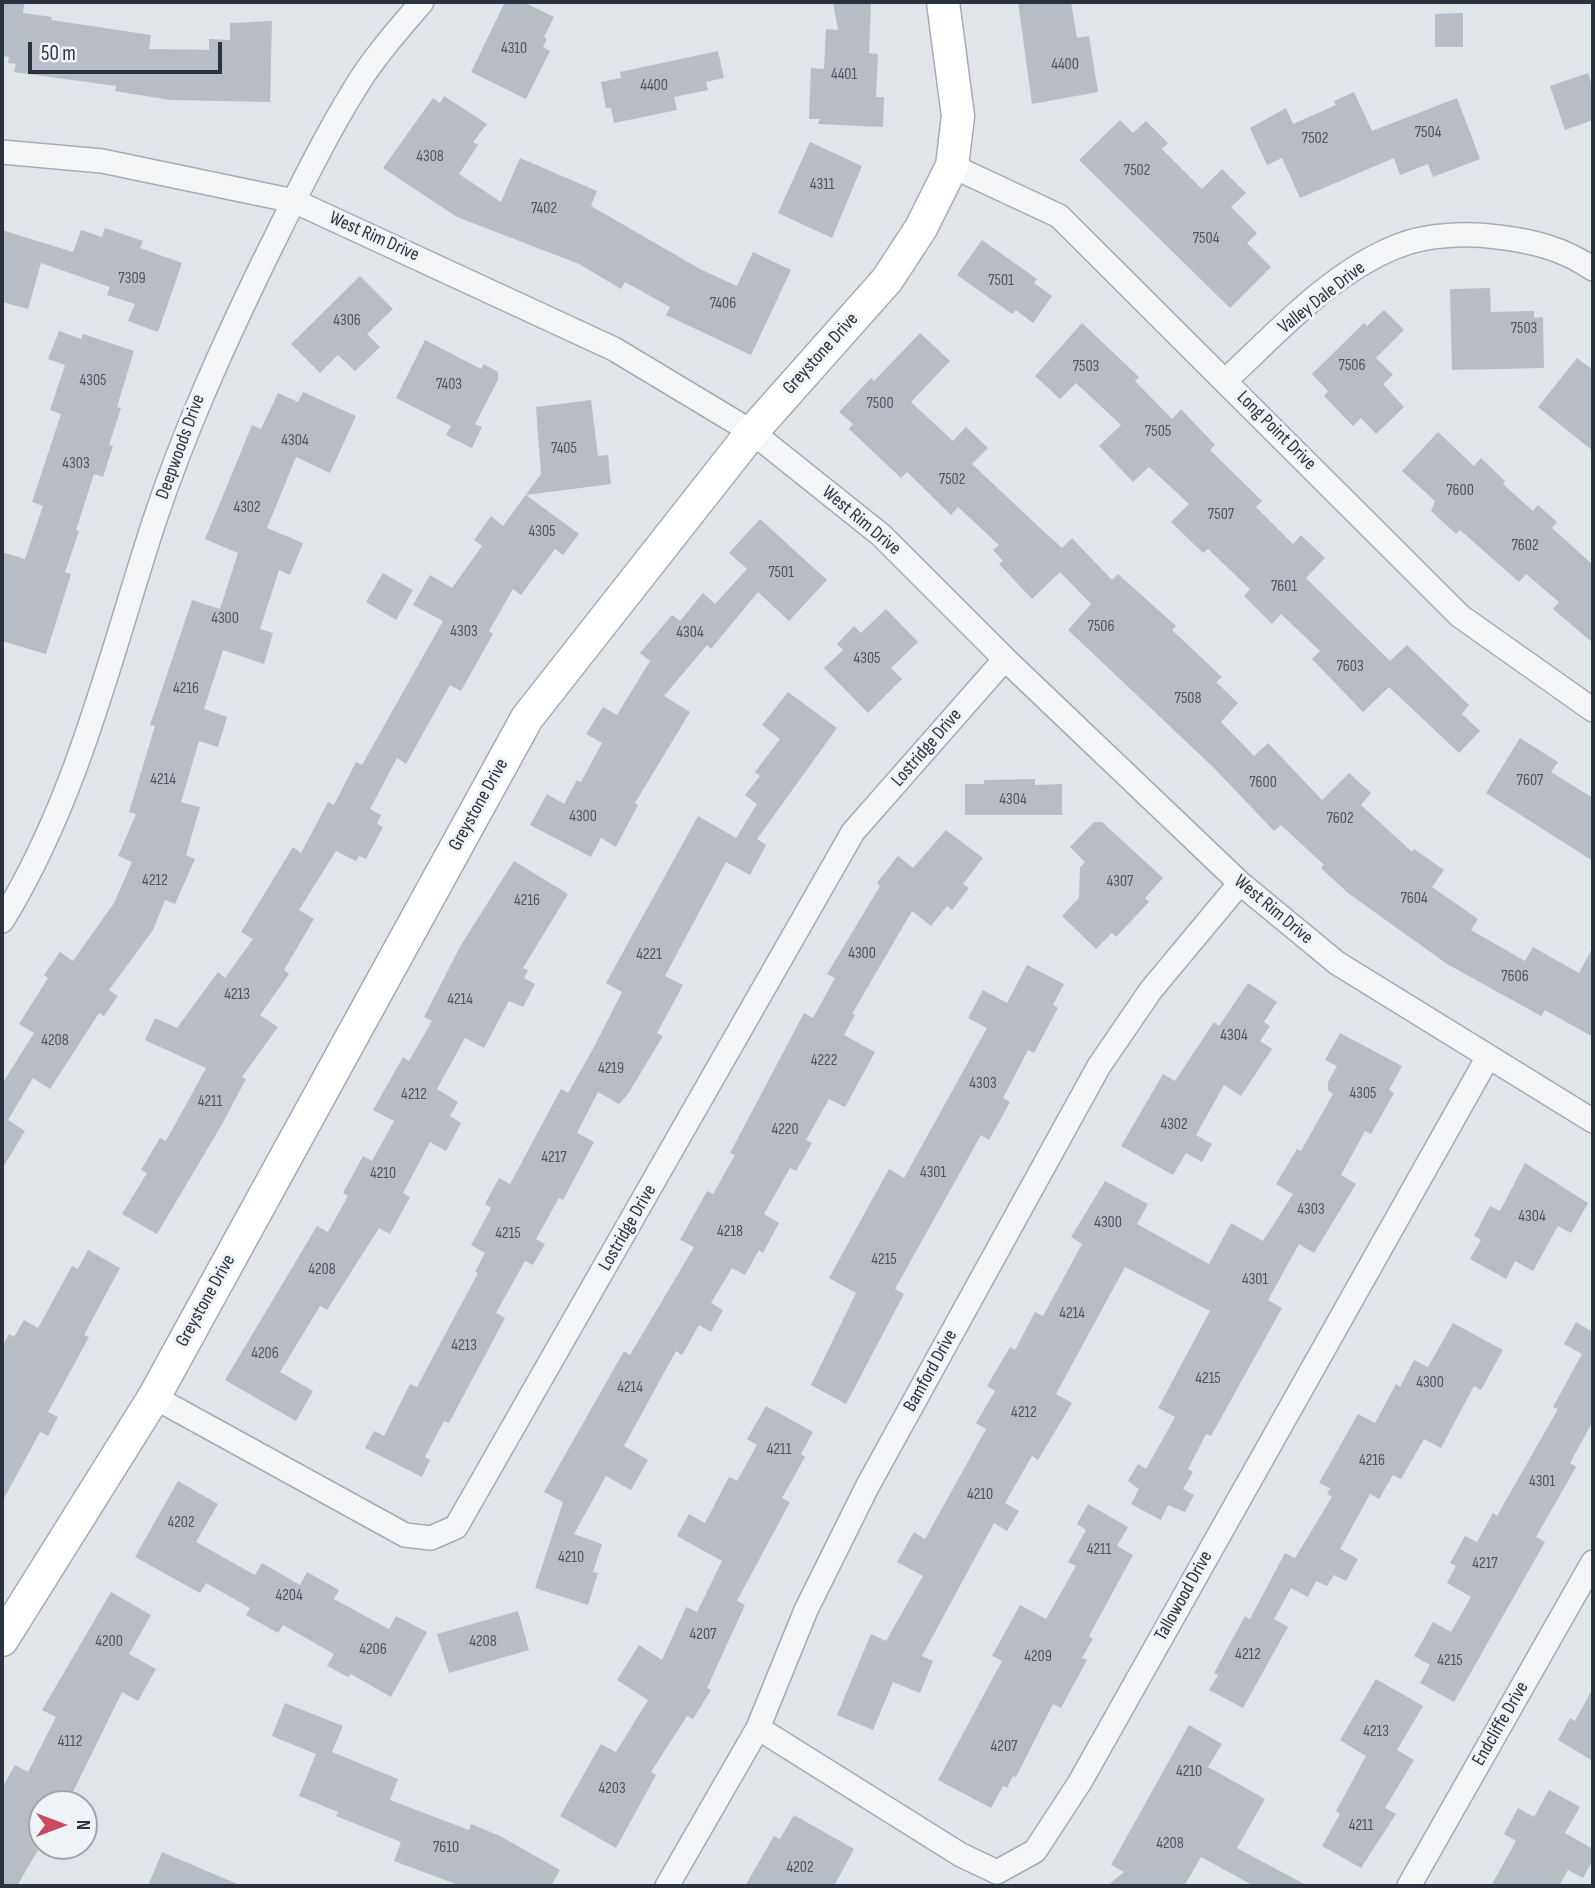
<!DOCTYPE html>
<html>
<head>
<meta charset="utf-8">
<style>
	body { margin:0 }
	#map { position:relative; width:1595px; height:1888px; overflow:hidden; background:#e1e4e9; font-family:"Sofia Sans Condensed",sans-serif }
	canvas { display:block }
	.frame { position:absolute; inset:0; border:4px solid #2a323f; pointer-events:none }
	.north { position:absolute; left:28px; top:1790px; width:70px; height:70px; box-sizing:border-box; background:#f0f3f6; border:2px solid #a1a6ad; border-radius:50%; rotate:90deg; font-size:19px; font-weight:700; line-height:28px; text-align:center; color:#2a323f }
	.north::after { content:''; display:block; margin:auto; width:24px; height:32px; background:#c74c60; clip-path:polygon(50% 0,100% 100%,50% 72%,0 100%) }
	.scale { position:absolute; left:28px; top:42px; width:194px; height:32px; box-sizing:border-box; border:4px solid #2a323f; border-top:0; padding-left:9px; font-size:21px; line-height:24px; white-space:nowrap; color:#2a323f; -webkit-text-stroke:5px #f0f3f6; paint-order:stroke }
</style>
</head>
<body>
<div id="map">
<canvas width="1595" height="1888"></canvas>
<div class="frame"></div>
<div class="north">N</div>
<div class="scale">50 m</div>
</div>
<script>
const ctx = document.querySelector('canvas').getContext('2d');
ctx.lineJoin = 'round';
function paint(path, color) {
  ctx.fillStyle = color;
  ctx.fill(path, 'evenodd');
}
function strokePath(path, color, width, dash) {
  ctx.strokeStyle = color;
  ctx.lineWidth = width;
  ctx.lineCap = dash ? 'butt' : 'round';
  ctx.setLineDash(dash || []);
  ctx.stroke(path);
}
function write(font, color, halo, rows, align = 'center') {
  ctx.font = font + ' "Sofia Sans Condensed",sans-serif';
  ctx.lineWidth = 6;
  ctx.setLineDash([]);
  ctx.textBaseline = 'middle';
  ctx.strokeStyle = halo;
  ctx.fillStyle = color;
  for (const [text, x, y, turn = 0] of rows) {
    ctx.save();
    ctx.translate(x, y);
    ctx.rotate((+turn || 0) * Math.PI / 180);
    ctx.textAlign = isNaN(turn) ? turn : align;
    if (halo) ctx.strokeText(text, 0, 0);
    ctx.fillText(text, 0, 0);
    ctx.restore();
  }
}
paint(new Path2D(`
	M2 2 24 4 23 13 52 17 51 20 151 35 149 49 209 50V39L230 40V23L272 21 270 102 170 100 115 91 116 86 14 72 16 64 8 63 9 57 2 56Z
	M505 2H523L554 17 544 37 547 39 543 47 550 51 526 99 471 72Z
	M833 2H871L869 53 878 54 876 97H884L883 127 818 124 820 119H809L811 68 824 69 826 29 838 30Z
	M1018 2H1071L1077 38 1089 36 1098 92 1032 104Z
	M1463 13V47H1435V14Z
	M718 51 724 78 706 82 708 90 674 97 677 110 614 123 611 108H606L601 82 621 78 620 72Z
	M1588 73 1593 89V120L1565 130 1550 86Z
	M1354 92 1372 131 1457 98 1480 159 1433 177 1428 164 1400 175 1394 158 1300 198 1282 158 1267 165 1250 128 1286 108 1293 124 1336 105 1334 101Z
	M444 96 487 124 473 142 478 145 459 174 501 202 520 158 597 191 591 206 700 269 737 286 753 252 791 270 751 355 666 315 670 307 625 282 621 289 579 264 457 217 383 168 433 98 440 103Z
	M1120 120 1133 133 1146 121 1168 143 1162 149 1202 189 1222 169 1246 193 1231 207 1257 233 1247 243 1271 267 1230 308 1079 160Z
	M810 142 862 166 832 238 778 213Z
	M105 228 143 241 140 248 182 263 158 332 128 321 135 304 107 295 110 287 41 263 28 309 2 302V230L73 252 81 230 102 237Z
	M982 240 1037 279 1034 283 1052 296 1033 323 1016 310 1012 314 957 275Z
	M360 276 393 309 367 334 380 347 355 371 338 355 320 373 291 344Z
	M1490 288 1491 312 1534 311V318L1543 317 1544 368 1452 370 1450 289Z
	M1384 310 1404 330 1376 358 1393 375 1383 384 1404 407 1376 434 1361 418 1353 426 1324 396 1328 391 1312 374 1364 323 1367 326Z
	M1082 323 1139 377 1135 381 1172 419 1181 409 1215 445 1210 450 1262 501 1256 507 1293 544 1301 535 1325 558 1306 578 1390 661 1407 645 1469 705 1462 714 1480 731 1459 753 1389 687 1363 712 1312 659 1320 651 1281 614 1272 624 1244 596 1250 589 1208 549 1203 553 1171 522 1189 504 1149 467 1133 482 1099 446 1121 425 1076 383 1060 399 1035 376Z
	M59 331 81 339 83 334 134 351 117 407 121 408 109 445 113 446 103 477 94 474 76 530 79 531 65 572 71 574 46 654 2 641V552L25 559 43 506 32 502 61 414 50 410 65 365 48 359Z
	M920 333 950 361 911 402 953 441 966 427 988 448 972 464 1040 528 1062 548 1072 538 1112 580 1118 574 1176 626 1172 630 1222 677 1216 682 1238 703 1221 722 1254 756 1268 743 1322 800 1349 773 1371 793 1361 805 1412 852 1414 849 1444 870 1432 887 1478 919 1471 930 1525 961 1533 947 1579 973 1593 947V1037L1545 1010 1541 1016 1447 964 1348 893 1321 868 1324 865 1281 825 1274 831 1214 768 1068 630 1091 604 1060 572 1032 599 999 564 1003 561 993 550 999 545 958 507 951 515 907 472 901 478 849 429 853 424 839 412 871 378 874 381Z
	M425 340 481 369 484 364 498 372V380L475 424 482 427 472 448 446 435 451 426 396 398Z
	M1577 358 1593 370V451L1538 407Z
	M303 392 356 416 330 473 296 457 267 528 303 543 290 575 279 570 260 629 273 633 264 664 223 650 204 709 227 717 218 747 199 741 181 802 200 807 186 855 195 859 175 904 165 900 153 930 109 990 118 996 104 1016 99 1013 50 1089 33 1078 8 1120 25 1131 2 1169V1084L34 1033 19 1024 48 978 44 975 60 952 73 961 114 903 132 862 118 856 136 814 129 812 155 726 150 725 192 600 220 609 238 553 205 539 252 425 261 429 278 393 298 402Z
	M591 400 598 456 608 455 611 484 526 495 579 534 563 555 555 549 521 595 513 589 489 631 493 634 461 691 450 685 406 764 397 758 370 809 381 815 377 824 383 827 366 859 359 856 356 861 336 851 299 910 314 919 284 970 289 974 260 1015 278 1027 242 1077 246 1079 221 1126 157 1234 122 1214 147 1173 141 1170 160 1138 166 1141 206 1068 145 1040 155 1018 177 1028 218 972 225 978 253 939 241 932 293 847 301 853 328 802 334 805 356 762 362 765 443 621 413 605 430 575 452 588 482 546 474 540 491 516 503 526 541 474 536 407Z
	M1438 432 1474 466 1481 458 1505 481 1503 484 1533 511 1538 505 1557 522 1552 528 1593 565V643L1553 609 1559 602 1526 574 1519 582 1460 530 1456 534 1431 511 1435 501 1402 471Z
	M760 519 827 580 789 621 758 592 711 649 707 645 664 696 690 712 635 803 638 805 616 847 601 838 591 857 530 825 547 794 564 804 577 780 581 782 602 743 586 734 603 707 617 715 650 661 640 653 672 615 680 621 703 593 715 604 747 569 729 553Z
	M383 573 413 590 396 620 366 602Z
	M886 609 918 642 891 668 902 679 868 713 824 668 843 650 837 644 854 626 861 633Z
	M788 692 837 728 757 839 766 845 750 875 726 862 665 976 683 985 657 1033 663 1036 628 1094 619 1104 598 1092 577 1133 594 1142 563 1200 559 1198 536 1239 545 1244 533 1265 525 1261 496 1313 505 1318 449 1423 444 1421 425 1457 430 1460 422 1477 365 1448 374 1431 384 1436 410 1384 417 1387 478 1273 475 1272 485 1253 471 1245 491 1208 485 1204 499 1178 510 1184 561 1089 568 1093 594 1047 622 992 606 983 698 816 736 838 757 804 745 795 760 776 755 772 780 739 762 725Z
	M1520 738 1558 762 1551 772 1593 798V861L1486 793Z
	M1035 779V785L1062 784V815H965V784H984V780Z
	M1094 822H1102L1163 878 1145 898 1149 902 1116 937 1112 933 1096 949 1062 916 1079 898 1080 867 1085 862 1070 847Z
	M946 830 983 858 963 884 969 888 952 910 947 906 931 926 912 911 852 1014 855 1015 844 1035 875 1052 845 1107 829 1099 806 1140 812 1143 796 1171 790 1168 764 1214 779 1223 763 1253 759 1250 745 1275 732 1268 711 1303 723 1310 711 1332 699 1325 682 1355 676 1351 624 1446 648 1460 631 1490 606 1476 574 1534 602 1544 593 1572 598 1573 588 1605 535 1588 563 1502 544 1492 624 1351 630 1355 694 1247 680 1240 707 1191 713 1194 735 1155 730 1153 804 1013 813 1018 835 978 827 974 880 886 877 883 898 856 913 868Z
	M514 861 568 894 523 968 528 970 524 978 535 984 523 1007 509 1001 484 1048 465 1038 437 1089 458 1102 450 1116 461 1123 446 1151 430 1142 403 1193 410 1197 390 1234 379 1228 327 1310 320 1306 280 1372 313 1391 296 1421 225 1380 317 1226 328 1232 348 1196 343 1193 363 1156 372 1161 394 1121 373 1110 403 1057 409 1061 432 1021 424 1017 461 945Z
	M1027 965 1064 984 1053 1005 1058 1008 1034 1053 1028 1050 1003 1098 1010 1102 989 1140 981 1135 895 1289 904 1294 846 1404 811 1385 856 1293 829 1278 889 1169 904 1178 987 1028 968 1018 983 990 1007 1003Z
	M1248 983 1277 1002 1264 1022 1270 1026 1260 1041 1272 1049 1241 1096 1224 1085 1196 1135 1212 1144 1202 1162 1186 1153 1173 1175 1121 1146 1163 1074 1175 1081 1214 1022 1219 1026Z
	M1340 1033 1402 1066 1389 1090 1394 1093 1371 1134 1365 1131 1341 1175 1356 1184 1314 1253 1299 1244 1268 1300 1282 1308 1211 1436 1206 1434 1188 1469 1193 1472 1183 1489 1194 1495 1185 1512 1168 1505 1161 1520 1131 1504 1139 1489 1128 1481 1138 1464 1146 1469 1175 1417 1158 1408 1210 1311 1125 1267 1056 1394 1072 1403 1038 1460 1032 1456 1005 1503 1019 1511 1007 1531 994 1523 922 1656 933 1661 920 1693 893 1682 873 1730 837 1715 871 1634 886 1641 923 1576 897 1562 914 1532 925 1539 986 1429 976 1423 995 1391 987 1386 1010 1347 1015 1350 1035 1312 1043 1316 1082 1244 1071 1237 1105 1181 1148 1204 1137 1224 1209 1264 1231 1223 1263 1241 1293 1194 1276 1184 1297 1149 1301 1151 1333 1094 1328 1090V1082L1337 1066 1325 1060Z
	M1525 1163 1588 1203 1571 1233 1558 1226 1533 1271 1515 1261 1506 1279 1470 1259 1481 1240 1474 1236 1490 1206 1500 1211Z
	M88 1250 120 1268 84 1335 89 1337 48 1412 58 1417 48 1436 40 1432 2 1502V1347L9 1334 14 1337 24 1320 38 1328 72 1266 78 1269Z
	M1576 1322 1593 1332V1421L1570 1463 1576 1467 1536 1537 1545 1542 1454 1702 1420 1683 1430 1665 1414 1656 1433 1622 1451 1632 1471 1597 1447 1583 1456 1566 1450 1563 1465 1536 1477 1542 1493 1513 1497 1516 1558 1409 1553 1407 1582 1354 1564 1344Z
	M1453 1323 1503 1350 1481 1390 1474 1386 1441 1448 1424 1439 1401 1479 1393 1475 1379 1499 1370 1494 1340 1549 1358 1559 1346 1581 1334 1575 1327 1586 1316 1581 1308 1597 1291 1588 1274 1619 1288 1627 1243 1708 1209 1690 1218 1675 1214 1673 1245 1616 1250 1619 1285 1553 1295 1558 1332 1497 1327 1494 1330 1488 1319 1483 1358 1414 1375 1423 1396 1384 1400 1387 1414 1360 1428 1367Z
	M766 1406 813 1432 801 1454 805 1457 782 1498 790 1502 737 1601 745 1605 707 1688 711 1690 693 1719 687 1716 651 1772 656 1775 616 1848 560 1816 601 1744 616 1752 648 1700 617 1680 639 1645 662 1660 686 1607 697 1612 722 1561 677 1536 689 1514 705 1523 729 1477 737 1481 757 1445 747 1439Z
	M178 1481 218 1504 196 1542 255 1575 262 1563 300 1585 307 1572 339 1590 334 1599 389 1629 396 1616 427 1632 391 1697 351 1674 348 1677 327 1666 334 1654 283 1625 278 1633 246 1615 250 1608 206 1583 200 1593 135 1557Z
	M1088 1504 1128 1527 1117 1546 1133 1555 1089 1636 1093 1639 1082 1658 1087 1660 1061 1708 1053 1704 1016 1777 1013 1776 1007 1788 1003 1786 991 1808 938 1780 1002 1661 992 1656 1020 1605 1046 1619 1076 1566 1068 1562 1086 1530 1077 1524Z
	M111 1592 151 1615 129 1654 156 1669 138 1701 122 1692 67 1804H42V1843L17 1886H2V1788L15 1765 28 1772 56 1717 42 1710Z
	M518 1611 529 1650 449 1673 437 1634Z
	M1376 1679 1423 1706 1397 1750 1414 1760 1385 1808 1396 1814 1361 1868 1322 1846 1340 1814 1336 1811 1366 1756 1340 1740Z
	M1593 1688V1761L1558 1740 1570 1718 1575 1721Z
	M285 1703 343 1726 332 1752 398 1779 390 1800 469 1830 471 1824 500 1836 560 1870 551 1886H461L394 1861 401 1842 336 1816 338 1812 299 1796 316 1754 272 1736Z
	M1189 1725 1222 1744 1208 1767 1265 1799 1237 1848 1308 1886H1254L1201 1857 1184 1886H1107L1124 1872 1111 1865Z
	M1549 1790 1580 1807 1565 1833 1593 1849V1860L1583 1878 1568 1870 1559 1886H1491L1516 1841 1504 1834 1518 1808 1534 1817Z
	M794 1815 854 1849 834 1886H745L774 1836 780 1839Z
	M162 1852 242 1886H148Z`), '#b8bdc5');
const street = new Path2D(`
	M2 152 102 161 294 201 614 349 752 432 881 535 1005 659 1240 883 1337 963 1593 1121
	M952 166 1059 216 1460 616 1593 710
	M1226 380C1278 332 1331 272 1398 246 1427 234 1468 233 1498 237 1533 241 1564 249 1593 269
	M2 921C77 800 110 657 154 522 184 432 222 348 263 263 292 205 320 145 354 90 373 58 398 30 422 2
	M154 1397 405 1535 431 1538 456 1527 853 832 1005 659
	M758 1728 961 1855 997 1872 1035 1851 1080 1782 1488 1057
	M667 1886 758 1728 806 1610 867 1487 1099 1066 1151 990 1240 883
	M1409 1886 1593 1562`);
const secondary = new Path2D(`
	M2 1640 154 1397 527 718 752 432 887 280 921 228 952 166 958 116 943 2`);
strokePath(street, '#a6abb3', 26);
strokePath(secondary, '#a6abb3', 35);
strokePath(street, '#f3f5f7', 23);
strokePath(secondary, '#fff', 32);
write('16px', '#4e5560', null, [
	["4310",514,49],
	["4400",1065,65],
	["4401",844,75],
	["4400",654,86],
	["7504",1428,133],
	["7502",1315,139],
	["4308",430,157],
	["7502",1137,171],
	["4311",822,185],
	["7402",544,209],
	["7504",1206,239],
	["7309",132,279],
	["7501",1001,281],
	["7406",723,304],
	["4306",347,321],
	["7503",1524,329],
	["7506",1352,366],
	["7503",1086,367],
	["4305",93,381],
	["7403",449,385],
	["7500",880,404],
	["7505",1158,432],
	["4304",295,441],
	["7405",564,449],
	["4303",76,464],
	["7502",952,480],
	["7600",1460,491],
	["4302",247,508],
	["7507",1221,515],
	["4305",542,532],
	["7602",1525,546],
	["7501",781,573],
	["7601",1284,587],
	["4300",225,619],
	["7506",1101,627],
	["4303",464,632],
	["4304",690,633],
	["4305",867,659],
	["7603",1350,667],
	["4216",186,689],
	["7508",1188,699],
	["4214",163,780],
	["7607",1530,781],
	["7600",1263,783],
	["4304",1013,800],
	["4300",583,817],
	["7602",1340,819],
	["4212",155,881],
	["4307",1120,882],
	["7604",1414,899],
	["4216",527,901],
	["4300",862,954],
	["4221",649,955],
	["7606",1515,977],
	["4213",237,995],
	["4214",460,1000],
	["4304",1234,1036],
	["4208",55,1041],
	["4222",824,1061],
	["4219",611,1069],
	["4303",983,1084],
	["4305",1363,1094],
	["4212",414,1095],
	["4211",210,1102],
	["4302",1174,1125],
	["4220",785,1130],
	["4217",554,1158],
	["4301",933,1173],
	["4210",383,1174],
	["4303",1311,1210],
	["4304",1532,1217],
	["4300",1108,1223],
	["4218",730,1232],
	["4215",508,1234],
	["4215",884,1260],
	["4208",322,1270],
	["4301",1255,1280],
	["4214",1072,1314],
	["4213",464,1346],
	["4206",265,1354],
	["4215",1208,1379],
	["4300",1430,1383],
	["4214",630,1388],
	["4212",1024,1413],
	["4211",779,1450],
	["4216",1372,1461],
	["4301",1542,1482],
	["4210",980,1495],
	["4202",181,1523],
	["4211",1099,1550],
	["4210",571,1558],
	["4217",1485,1564],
	["4204",289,1596],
	["4207",703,1635],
	["4200",109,1642],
	["4208",483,1642],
	["4206",373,1650],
	["4212",1248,1655],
	["4209",1038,1657],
	["4215",1450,1661],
	["4213",1376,1732],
	["4112",70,1742],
	["4207",1004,1747],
	["4210",1189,1772],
	["4203",612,1789],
	["4211",1361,1826],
	["4208",1170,1844],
	["7610",446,1848],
	["4202",800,1868]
]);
write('19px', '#2a323f', '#f0f3f6', [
	["West Rim Drive",374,237,24],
	["Valley Dale Drive",1322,298,-38],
	["Greystone Drive",821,354,-48],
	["Long Point Drive",1276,431,45],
	["Deepwoods Drive",181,447,-70],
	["West Rim Drive",861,521,40],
	["Lostridge Drive",927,748,-49],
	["Greystone Drive",479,805,-61],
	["West Rim Drive",1273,910,40],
	["Lostridge Drive",628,1228,-60],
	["Greystone Drive",206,1301,-61],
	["Bamford Drive",931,1371,-61],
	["Tallowood Drive",1184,1596,-61],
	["Endcliffe Drive",1501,1724,-60]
]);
</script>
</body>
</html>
